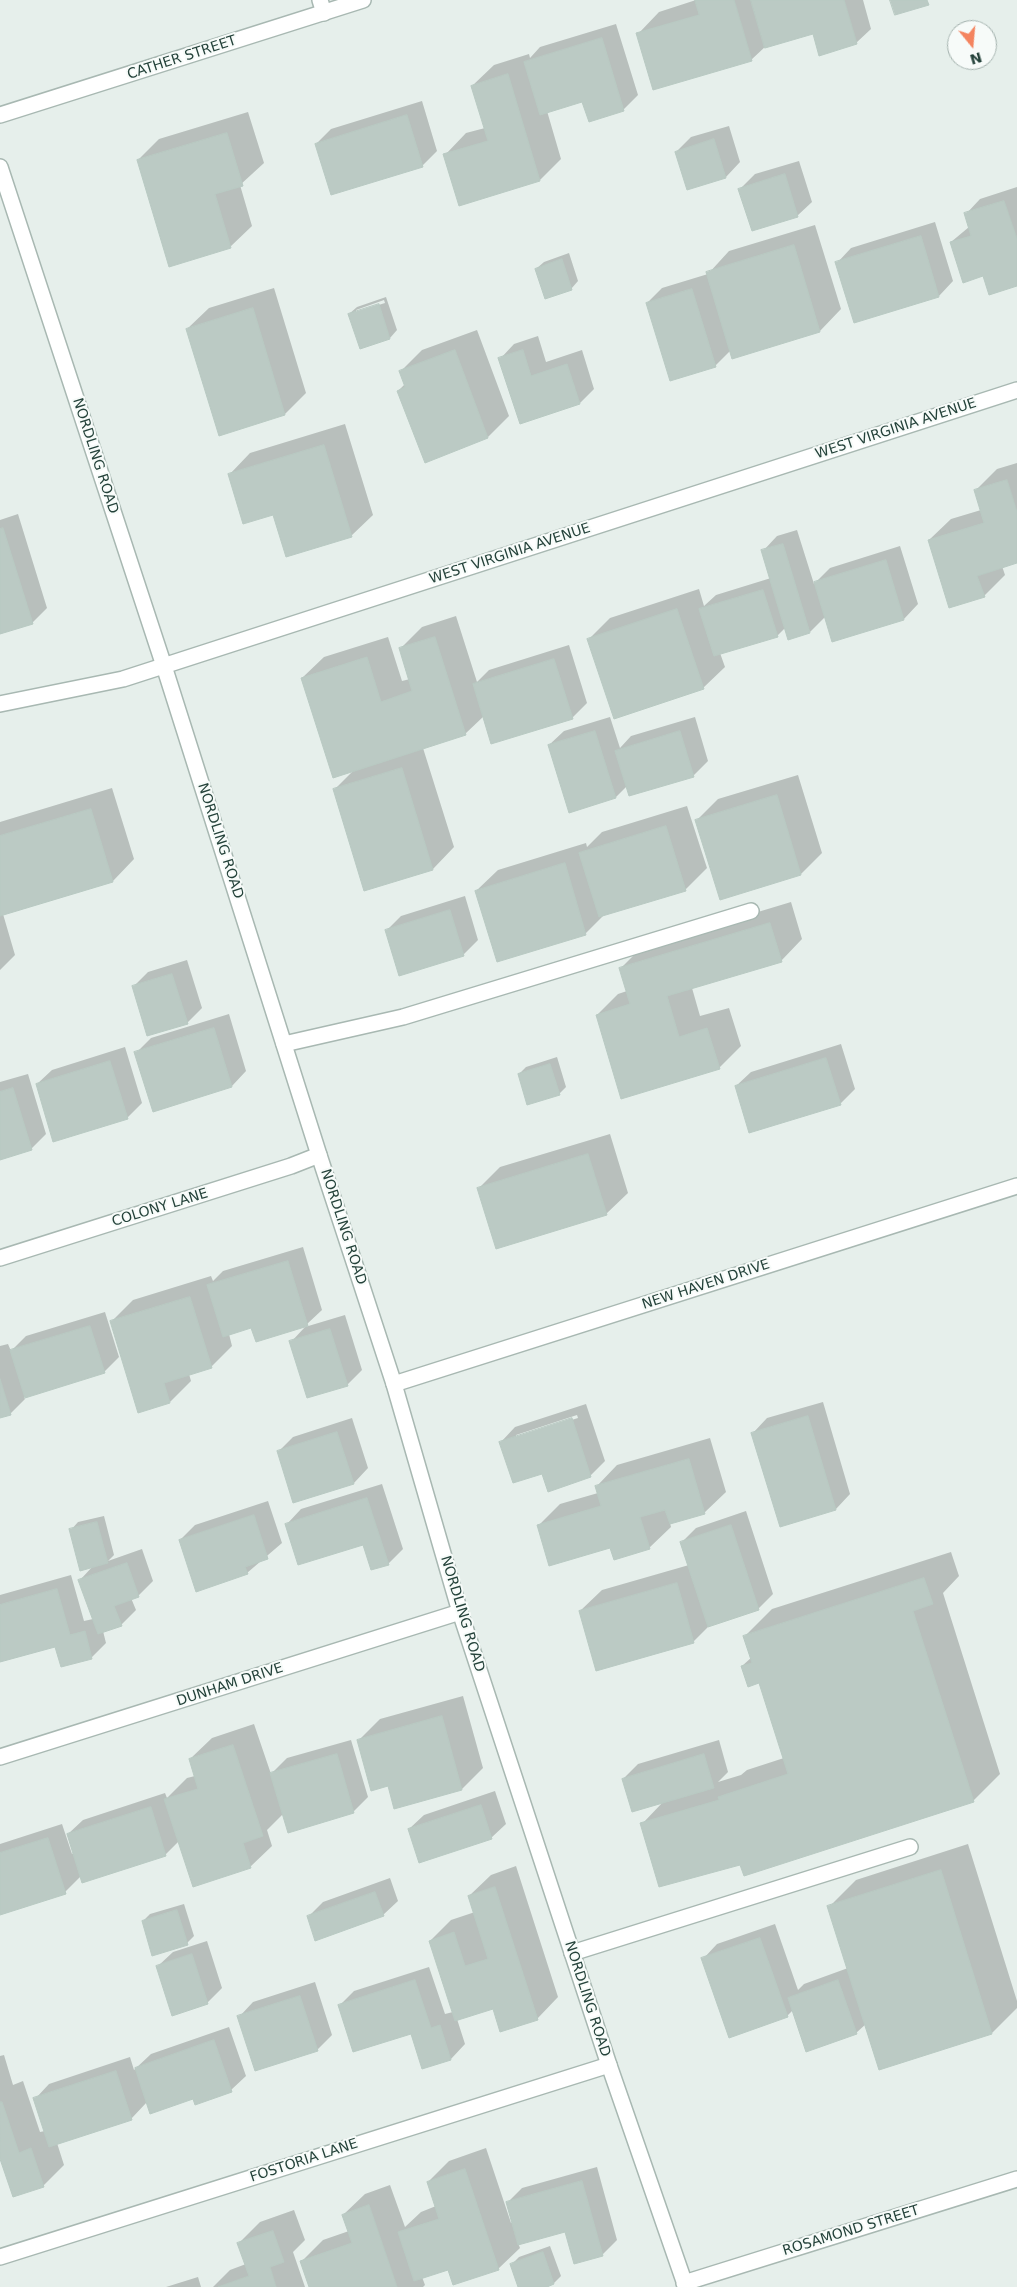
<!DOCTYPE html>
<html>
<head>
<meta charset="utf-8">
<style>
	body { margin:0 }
	#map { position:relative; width:1017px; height:2287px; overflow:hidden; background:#e6efeb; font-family:"DejaVu Sans",sans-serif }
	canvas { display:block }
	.north { position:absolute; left:947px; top:20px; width:50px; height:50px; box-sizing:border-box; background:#f7fbf9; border:1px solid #a3b1ad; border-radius:50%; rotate:163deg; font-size:14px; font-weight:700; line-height:20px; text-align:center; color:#24423a }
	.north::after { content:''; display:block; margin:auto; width:18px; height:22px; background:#f4845f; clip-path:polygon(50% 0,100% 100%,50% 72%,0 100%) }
</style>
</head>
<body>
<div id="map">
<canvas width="1017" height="2287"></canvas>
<div class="north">N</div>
</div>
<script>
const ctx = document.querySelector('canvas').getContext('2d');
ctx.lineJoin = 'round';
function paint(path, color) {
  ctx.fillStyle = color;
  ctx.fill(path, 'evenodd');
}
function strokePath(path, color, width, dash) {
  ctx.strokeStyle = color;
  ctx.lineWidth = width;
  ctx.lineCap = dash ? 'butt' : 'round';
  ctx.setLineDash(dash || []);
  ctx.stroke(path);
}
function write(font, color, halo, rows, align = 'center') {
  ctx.font = font + ' "DejaVu Sans",sans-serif';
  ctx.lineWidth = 4;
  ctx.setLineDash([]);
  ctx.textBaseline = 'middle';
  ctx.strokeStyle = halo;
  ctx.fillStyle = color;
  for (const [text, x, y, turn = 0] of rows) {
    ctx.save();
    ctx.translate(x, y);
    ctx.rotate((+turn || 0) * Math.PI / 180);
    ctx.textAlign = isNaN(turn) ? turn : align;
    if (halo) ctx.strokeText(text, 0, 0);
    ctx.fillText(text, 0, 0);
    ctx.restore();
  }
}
paint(new Path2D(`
	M696 0H863L871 29 856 43 814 33 766 46 751 60 638 34 659 12Z
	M616 24 638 95 623 110 583 100 547 111 561 159 540 180 445 155 466 133 485 128 472 86 494 65 529 54 530 58 540 47Z
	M422 101 437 151 422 166 316 144 331 129Z
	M248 112 264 163 240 185 252 226 230 247 138 160 159 139Z
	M729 126 740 162 726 177 688 189 676 152 691 137Z
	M799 161 812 202 797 216 740 189 755 174Z
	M1017 187V285L983 274 951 242 969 227 966 214 980 199Z
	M935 222 953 281 939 296 837 263 851 248Z
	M815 225 841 309 820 331 733 357 731 350 715 366 647 303 662 288 708 274 729 251Z
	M569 253 578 281 571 289 536 269 544 262Z
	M274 288 306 393 285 414 220 434 187 329 209 308Z
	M386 297 397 330 390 338 361 348 349 314 357 307ZM384 300 385 303 356 312V310Z
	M477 330 509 416 488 437 398 391 405 384 401 371 422 350Z
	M538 336 546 362 582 350 594 389 580 403 500 359 514 344Z
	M345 424 373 515 351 536 274 513 229 475 250 453Z
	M1017 463V562L1002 566 1005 575 984 596 929 540 951 519 981 510 975 491 997 469Z
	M18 514 47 608 32 623 0 633V520Z
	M797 530 814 584 830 568 900 546 918 604 904 619 826 616 810 632 786 627 777 636 720 653 725 667 703 688 588 640 610 618 699 589 704 606 716 595 771 578 763 551 777 536Z
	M456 616 477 682 489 670 569 645 587 703 572 718 484 716 465 734 423 748 454 847 433 869 365 889 334 790 354 770 302 678 324 657 388 637 402 681 410 679 400 649 422 627Z
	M610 717 620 748 631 736 695 717 708 761 694 775 627 786 616 797 549 745 564 731Z
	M798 775 822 853 801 874 697 820 718 799Z
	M112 788 134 859 113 881 3 914 15 955 0 970V822Z
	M687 806 707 868 685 890 605 914 586 933 498 960 476 891 498 870 586 843 587 847 602 832Z
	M465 896 478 940 463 955 386 931 401 916Z
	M791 902 802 939 781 961 692 988 700 1016 729 1008 741 1046 719 1068 597 1015 618 994 627 991 621 968 642 947Z
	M187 960 202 1008 187 1023 133 987 148 972Z
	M229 1014 246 1071 232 1086 153 1110 136 1053 151 1038Z
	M841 1044 855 1089 840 1104 736 1086 751 1072Z
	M125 1047 142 1103 127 1118 37 1084 52 1070Z
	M557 1057 566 1087 559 1094 519 1074 526 1067Z
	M28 1074 46 1134 31 1149 0 1158V1082Z
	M610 1134 628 1193 606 1214 478 1189 500 1167Z
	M303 1247 322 1310 307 1324 252 1327 229 1334 232 1346 211 1367 189 1374 191 1381 170 1402 111 1322 133 1300 211 1276 213 1281 223 1271Z
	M105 1312 119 1357 104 1372 24 1397 25 1399 10 1414 0 1416V1346L8 1344 11 1351 26 1336Z
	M345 1315 362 1370 347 1385 291 1342 305 1327Z
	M823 1402 850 1494 836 1509 780 1525 753 1433 767 1418Z
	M586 1404 605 1461 590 1476 543 1472 501 1442 515 1427ZM577 1415 578 1418 516 1437V1435Z
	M352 1418 368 1468 354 1483 294 1502 278 1452 293 1437Z
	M710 1438 726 1492 704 1513 670 1523 671 1527 649 1548 611 1546 538 1526 560 1504 598 1493 596 1487 617 1465Z
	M382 1484 403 1549 388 1564 364 1543 287 1524 301 1509Z
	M268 1501 282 1543 247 1573 180 1540 195 1525Z
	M746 1511 773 1594 758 1609 711 1624 693 1642 580 1611 602 1590 689 1565 682 1542 696 1528Z
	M104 1516 114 1555 108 1561 142 1549 153 1581 138 1596 131 1598 136 1610 121 1625 103 1631 106 1643 91 1658 56 1645 0 1660V1595L71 1575 84 1621 93 1619 80 1580 94 1565 71 1530 78 1522Z
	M951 1552 959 1576 943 1593 1000 1774 973 1801 740 1863 642 1824 663 1802 623 1779 638 1764 719 1740 728 1772 718 1782 741 1775 747 1770 784 1758 760 1682 742 1666 752 1657 745 1636 772 1609Z
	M463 1696 483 1768 462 1789 388 1785 359 1740 380 1719Z
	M254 1724 271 1774 287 1758 351 1740 368 1797 353 1812 284 1813 267 1830 272 1846 250 1867 179 1841 165 1855 81 1876 65 1892 0 1914V1844L62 1824 72 1854 74 1853 68 1834 83 1820 165 1793 167 1798 187 1778 195 1776 190 1759 212 1738Z
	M495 1791 506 1824 491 1838 409 1829 424 1815Z
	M968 1844 1017 2001V2008L992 2033 866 2024 856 2033 793 2010 787 2016 703 1959 717 1944 775 1924 798 1990 804 1984 848 1968 829 1907 856 1880Z
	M516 1866 558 1997 537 2019 494 2008 457 2019 465 2044 451 2059 423 2067 411 2032 339 2006 354 1991 429 1967 445 2014 453 2012 430 1941 451 1920 475 1912 469 1896 491 1875Z
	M390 1878 398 1901 383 1915 308 1917 323 1902Z
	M184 1904 194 1936 187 1943 143 1921 150 1914Z
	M207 1941 222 1988 207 2003 158 1966 173 1952Z
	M315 1982 332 2035 317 2050 239 2017 253 2002Z
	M229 2027 246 2076 231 2090 194 2097 147 2102 131 2119 57 2143 64 2165 43 2186 0 2158V2056L4 2055 13 2085 23 2081 40 2132 45 2131 35 2099 49 2084 130 2057 134 2070 151 2054Z
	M486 2148 511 2223H513L508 2202 522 2188 597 2167 617 2240 602 2255 566 2230 518 2243 520 2248 498 2269 449 2268 422 2277 425 2285 423 2287H310L301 2262 323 2240 349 2231 343 2215 365 2194 390 2185 405 2227 421 2212 436 2206 428 2182 449 2161Z
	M294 2210 305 2240 293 2252 305 2287H213L230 2270 246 2264 239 2243 260 2222Z
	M550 2246 561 2276 554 2283 543 2287H520L511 2265 519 2257Z
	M198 2277 201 2287H166Z`), '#0003');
const building = new Path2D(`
	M695 0H734L752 61 653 90 636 33 699 15Z
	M751 0H844L857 44 819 56 813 34 765 48Z
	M890 0H927L929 5 895 15Z
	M602 38 624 111 589 122 582 102 540 115 524 62Z
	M508 74 540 181 459 206 443 154 488 141 471 86Z
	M407 115 423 167 331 195 315 144Z
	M227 133 243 186 215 194 231 248 169 267 137 160Z
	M714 139 726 178 687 190 675 152Z
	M785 174 798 217 752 231 738 189Z
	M1004 201 1017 239V286L989 295 983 276 963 283 950 242 971 236 964 213Z
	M921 236 939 297 854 323 835 262Z
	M794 245 820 332 732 359 706 272Z
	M562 259 572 290 545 299 535 269Z
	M692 289 716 367 670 381 646 303Z
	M379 304 390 339 360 349 348 314Z
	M253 308 285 415 219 436 186 329Z
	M455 350 488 438 425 463 397 391 405 387 399 371Z
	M523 350 531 376 567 364 580 404 520 424 498 358Z
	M324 445 352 537 286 557 273 515 243 524 228 474Z
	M1007 480 1017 512V563L977 576 985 597 949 608 928 540 984 523 974 490Z
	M3 528 33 624 0 634V529Z
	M783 544 810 633 788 640 761 550Z
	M886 560 904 620 832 642 814 582Z
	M763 590 778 637 714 656 699 609Z
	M677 609 704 689 614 719 587 639Z
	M435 637 466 735 333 778 301 678 367 657 381 702 412 691 399 648Z
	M554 659 573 719 491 744 473 684Z
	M595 731 616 798 569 813 548 745Z
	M680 731 694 777 629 796 615 751Z
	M402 768 433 870 364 891 333 789Z
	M777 795 801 875 720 900 695 820Z
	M91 809 113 882 0 916V836Z
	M666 826 686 891 599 917 579 853Z
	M565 863 586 935 497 962 475 891Z
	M450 910 464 956 399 976 385 930Z
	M770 923 782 962 667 996 679 1037 707 1028 720 1069 621 1099 596 1015 630 1004 619 968Z
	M172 974 188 1024 147 1036 132 986Z
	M214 1028 232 1087 153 1112 134 1052Z
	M826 1058 841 1105 749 1133 735 1086Z
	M110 1061 128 1119 53 1142 36 1084Z
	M550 1064 560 1095 527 1105 518 1074Z
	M13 1088 32 1150 0 1160V1092Z
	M588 1154 607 1215 496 1249 477 1188Z
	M288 1261 308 1326 256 1342 251 1328 223 1337 207 1285Z
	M190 1297 212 1368 164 1383 170 1403 138 1413 110 1321Z
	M90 1326 105 1373 25 1398 10 1350Z
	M330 1329 348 1386 307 1398 289 1341Z
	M0 1379 11 1415 0 1418Z
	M808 1416 836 1510 780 1527 751 1433Z
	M572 1418 591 1477 548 1492 542 1474 513 1483 499 1442Z
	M337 1432 354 1484 293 1503 277 1451Z
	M689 1459 705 1514 670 1524 665 1510 640 1517 650 1549 614 1560 610 1548 549 1566 537 1525 601 1506 595 1486Z
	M367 1498 389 1565 371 1570 363 1545 298 1565 285 1524Z
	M254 1515 268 1559 245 1567 248 1574 196 1592 179 1540Z
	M97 1522 108 1563 80 1571 69 1529Z
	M731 1525 759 1610 708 1627 680 1542Z
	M127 1563 139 1597 114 1606 122 1626 98 1634 78 1580Z
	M924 1578 933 1604 913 1611 974 1802 744 1876 740 1865 659 1887 640 1823 719 1800 718 1797 788 1774 759 1683 748 1687 741 1666 752 1663 743 1636Z
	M677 1583 694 1643 596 1671 579 1611Z
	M57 1589 70 1635 85 1631 92 1659 61 1667 55 1647 0 1662V1605Z
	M442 1716 462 1790 394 1809 388 1786 371 1791 357 1740Z
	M233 1745 263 1836 243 1843 251 1868 193 1887 164 1799 198 1789 189 1759Z
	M337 1754 354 1813 288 1833 270 1773Z
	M704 1754 714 1788 632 1812 622 1779Z
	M481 1805 492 1839 419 1863 408 1829Z
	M151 1807 166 1856 82 1883 67 1834Z
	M48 1838 66 1894 0 1915V1853Z
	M941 1870 992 2034 879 2070 827 1906Z
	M495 1887 538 2020 500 2032 493 2009 455 2021 429 1941 454 1932 465 1966 488 1959 468 1896Z
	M375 1892 384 1916 315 1941 307 1916Z
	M177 1910 188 1945 152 1956 142 1921Z
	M760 1938 788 2017 729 2038 701 1958Z
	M192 1954 208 2004 172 2016 156 1966Z
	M415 1980 431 2028 440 2025 451 2060 422 2069 411 2034 353 2052 338 2005Z
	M838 1980 857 2034 806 2052 788 1998Z
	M300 1996 318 2051 255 2071 237 2016Z
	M214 2040 232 2092 195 2105 193 2099 150 2114 135 2068Z
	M116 2071 132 2120 49 2147 33 2098Z
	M0 2102H2L19 2153 31 2148 44 2187 13 2197 0 2159Z
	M465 2169 499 2270 453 2285 448 2270 414 2281 398 2232 439 2219 427 2182Z
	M582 2181 603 2256 574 2264 565 2232 518 2245 506 2202Z
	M369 2205 397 2287H309L300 2261 352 2243 342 2215Z
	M273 2231 284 2262 270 2267 276 2287H218L249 2276 237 2243Z
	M543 2252 554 2284 547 2287H518L510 2264Z`);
paint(building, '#bbcac4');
strokePath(building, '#b8c9c2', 1);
const service = new Path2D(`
	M320 0 324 13
	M284 1044 403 1017 751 911
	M572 1953 910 1847`);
const minor = new Path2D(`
	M0 115 363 0
	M0 704 123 679 1017 390
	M0 1258 291 1166 319 1155
	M394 1384 1017 1186
	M0 1757 460 1612
	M0 2257 609 2065`);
const tertiary = new Path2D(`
	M0 167 164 666 319 1155 394 1384 460 1612 609 2065 686 2287
	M684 2283 1017 2179`);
strokePath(service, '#a8b8b2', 18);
strokePath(minor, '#a8b8b2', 18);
strokePath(tertiary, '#a8b8b2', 18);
strokePath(service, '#fff', 15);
strokePath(minor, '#fff', 15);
strokePath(tertiary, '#fff', 15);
write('14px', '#24423a', '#f7fbf9', [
	["CATHER STREET",182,58,-18],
	["WEST VIRGINIA AVENUE",896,429,-18],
	["NORDLING ROAD",95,456,72],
	["WEST VIRGINIA AVENUE",510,554,-18],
	["NORDLING ROAD",220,841,72],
	["COLONY LANE",160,1208,-17],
	["NORDLING ROAD",343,1227,72],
	["NEW HAVEN DRIVE",706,1285,-18],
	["NORDLING ROAD",462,1614,73],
	["DUNHAM DRIVE",230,1685,-18],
	["NORDLING ROAD",587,1999,72],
	["FOSTORIA LANE",304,2161,-18],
	["ROSAMOND STREET",851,2231,-17]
]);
</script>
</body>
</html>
